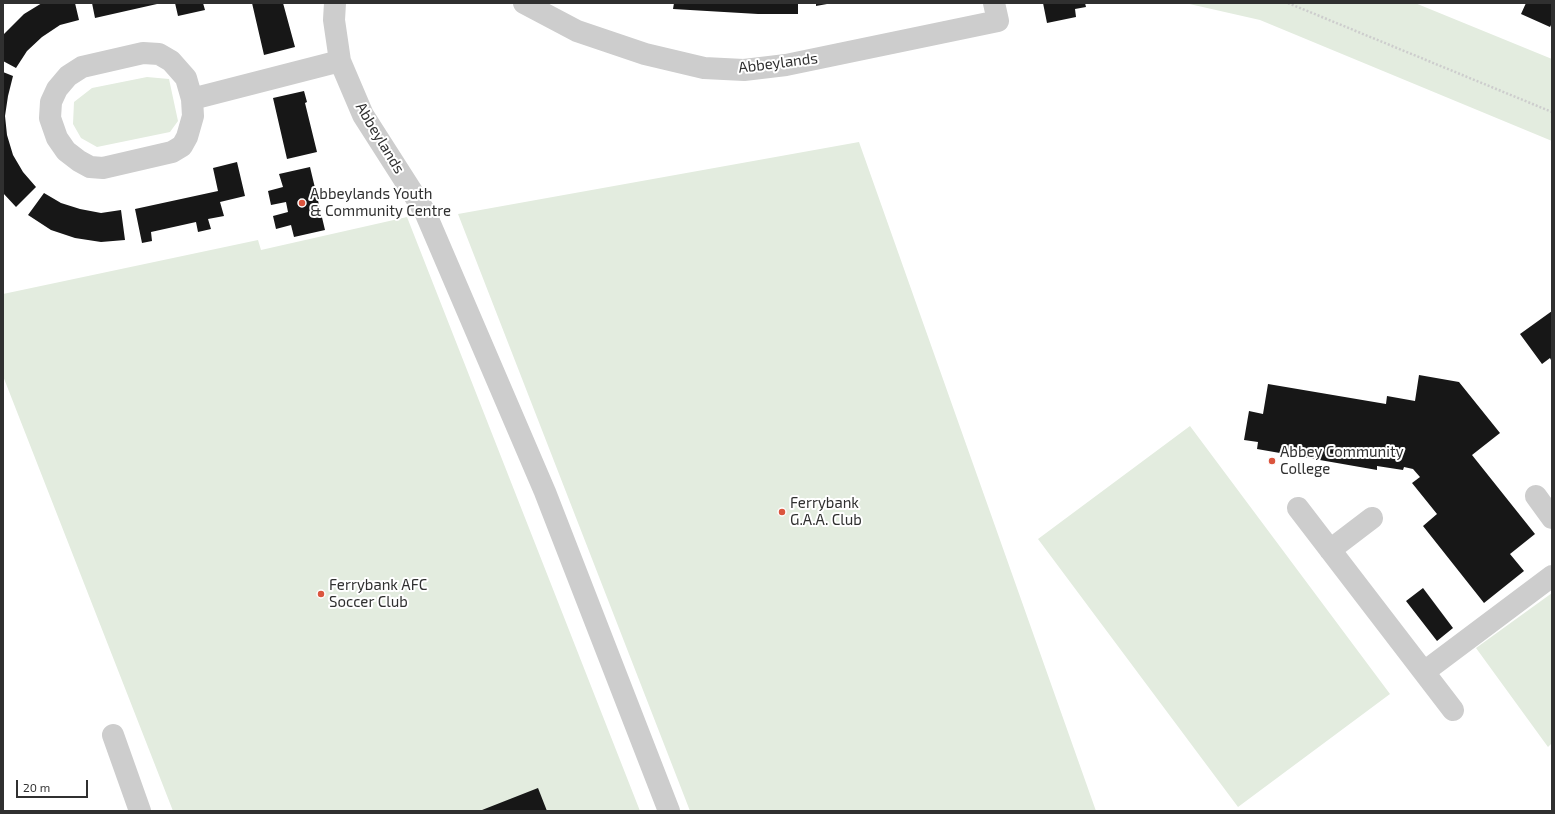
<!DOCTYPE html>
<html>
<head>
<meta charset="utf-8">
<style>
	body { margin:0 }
	#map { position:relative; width:1555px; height:814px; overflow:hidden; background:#fff; font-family:"Exo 2",sans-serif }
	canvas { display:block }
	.frame { position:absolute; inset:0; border:4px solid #303030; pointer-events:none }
	.scale { position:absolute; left:16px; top:780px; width:72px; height:18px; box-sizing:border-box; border:2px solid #303030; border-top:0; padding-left:5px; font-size:12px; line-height:14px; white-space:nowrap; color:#303030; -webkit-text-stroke:3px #fff; paint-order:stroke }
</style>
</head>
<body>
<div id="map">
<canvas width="1555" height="814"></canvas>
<div class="frame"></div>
<div class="scale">20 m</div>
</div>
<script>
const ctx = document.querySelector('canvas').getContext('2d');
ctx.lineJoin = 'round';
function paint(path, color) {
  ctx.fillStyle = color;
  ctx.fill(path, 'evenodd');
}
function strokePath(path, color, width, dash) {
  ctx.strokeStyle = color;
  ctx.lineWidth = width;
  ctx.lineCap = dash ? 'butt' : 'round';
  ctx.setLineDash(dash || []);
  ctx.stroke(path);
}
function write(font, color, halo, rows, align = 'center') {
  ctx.font = font + ' "Exo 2",sans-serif';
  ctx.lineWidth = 4;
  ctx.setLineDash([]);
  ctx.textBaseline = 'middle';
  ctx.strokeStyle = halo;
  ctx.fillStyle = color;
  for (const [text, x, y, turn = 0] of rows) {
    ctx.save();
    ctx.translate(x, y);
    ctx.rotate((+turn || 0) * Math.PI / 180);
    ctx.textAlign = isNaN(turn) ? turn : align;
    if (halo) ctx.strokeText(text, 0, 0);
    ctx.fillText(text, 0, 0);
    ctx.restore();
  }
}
paint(new Path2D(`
	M1185 3H1415L1552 59V141L1260 20Z
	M147 77 169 79 178 121 170 132 97 147 81 138 73 124 74 102 92 88Z
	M859 142 1096 811H690L458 214Z
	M407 217 640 811H173L3 376V294L258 240 261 250Z
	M1190 426 1390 694 1238 807 1038 539Z
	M1552 593V743L1548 747 1476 648Z`), '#e3ecdf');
paint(new Path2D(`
	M42 3H75L79 20 60 25 42 37 27 51 16 68 3 61V35L24 14Z
	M92 3H157V4L95 18Z
	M175 3H203L205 10 178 16Z
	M252 3H283L295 47 264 55Z
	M674 3H798V14H758L673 9Z
	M816 3H827V4L816 6Z
	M1043 3H1085L1086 7 1075 9 1076 17 1047 23Z
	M1526 3H1552V23L1550 27 1521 14Z
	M3 72 13 76 8 96 5 116 7 135 13 155 23 172 36 187 16 207 3 193Z
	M304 91 307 102 305 103 317 152 287 159 273 98Z
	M237 162 245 196 220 202 224 216 208 219 211 229 198 232 196 222 151 232 152 241 142 243 135 209 218 191 213 168Z
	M310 167 325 230 294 237 291 225 276 229 273 216 288 212 286 202 271 205 268 191 283 187 279 174Z
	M44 193 61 203 80 209 101 213 121 210 125 240 101 242 75 238 51 230 28 215Z
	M1552 311V362L1550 358 1542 364 1520 334Z
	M1419 375 1459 382 1500 433 1472 455 1535 534 1510 554 1524 571 1484 603 1423 526 1437 514 1412 483 1420 477 1413 469 1404 467 1403 470 1377 466V470L1257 449 1258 442 1244 440 1249 411 1263 414 1268 384 1386 404 1387 396 1415 401Z
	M1423 588 1453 628 1437 641 1406 601Z
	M538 788 547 811H482V810Z`), '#171717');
strokePath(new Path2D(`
	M1288 3 1552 112`), '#cdcdcd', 2.5, [2, 2]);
strokePath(new Path2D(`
	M335 3 334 20 340 61 363 115 425 212 545 492 669 811
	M524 3 577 31 645 54 704 68 744 70 786 65 998 21 994 3
	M192 99 186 78 171 61 159 54 143 53 82 67 68 76 57 89 51 102 50 118 57 138 66 151 79 161 90 167 103 168 172 152 182 146 187 137 193 116 192 99 340 61
	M1536 496 1552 518
	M1298 508 1453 710
	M1330 550 1372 518
	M1424 672 1552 576
	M113 735 140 811`), '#cdcdcd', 22);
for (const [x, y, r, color] of [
	[302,203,4,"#db553e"],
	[1272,461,4,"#db553e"],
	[782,512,4,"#db553e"],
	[321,594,4,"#db553e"]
]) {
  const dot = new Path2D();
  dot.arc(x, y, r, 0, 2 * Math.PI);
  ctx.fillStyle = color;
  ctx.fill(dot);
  strokePath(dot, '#fff', 1.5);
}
write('15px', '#303030', '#fff', [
	["Abbeylands",778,63,-7],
	["Abbeylands",380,138,59]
]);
write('15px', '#303030', '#fff', [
	["Abbeylands Youth",310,194],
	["& Community Centre",310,211],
	["Abbey Community",1280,452],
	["College",1280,469],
	["Ferrybank",790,503],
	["G.A.A. Club",790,520],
	["Ferrybank AFC",329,585],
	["Soccer Club",329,602]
], 'left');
</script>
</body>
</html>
